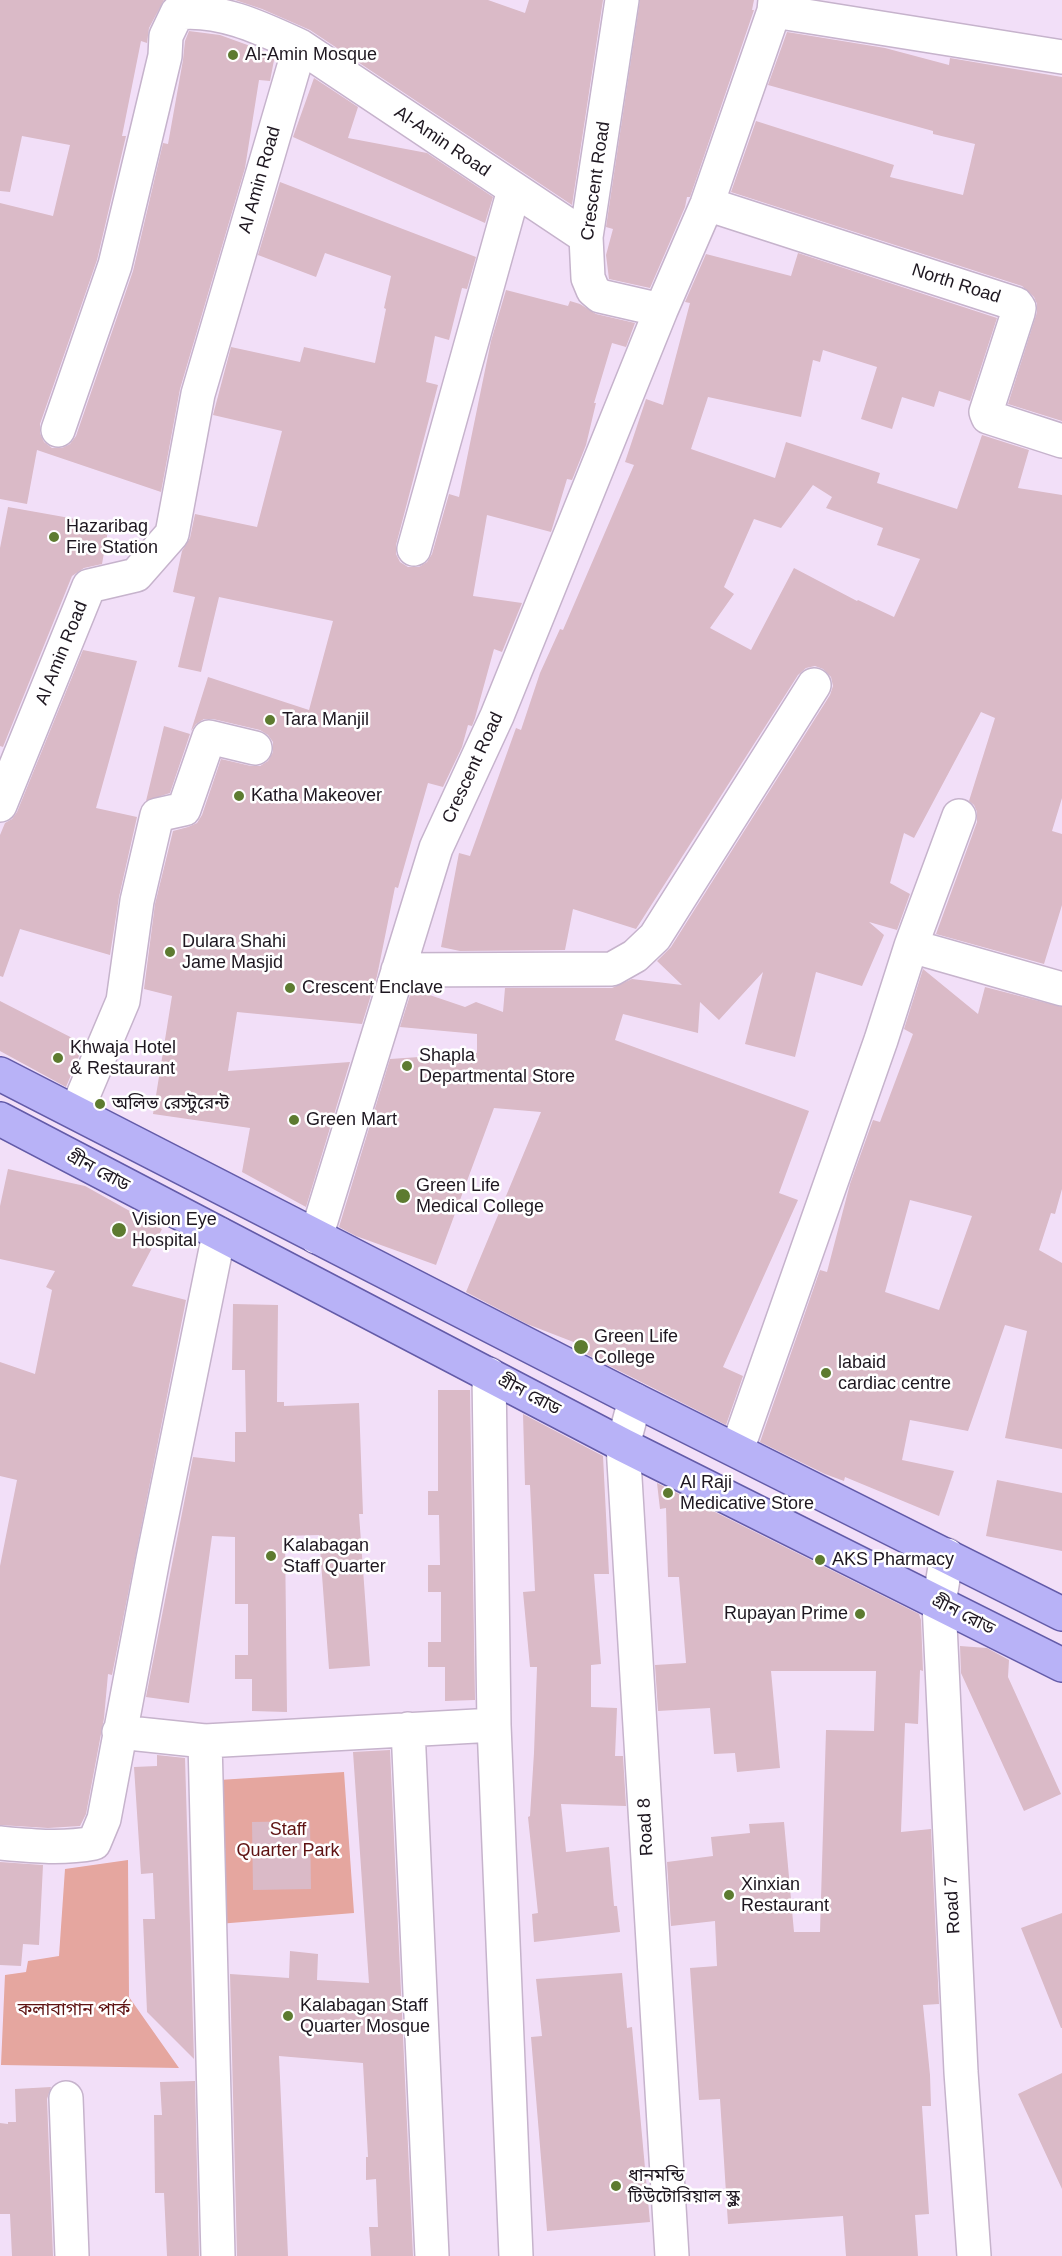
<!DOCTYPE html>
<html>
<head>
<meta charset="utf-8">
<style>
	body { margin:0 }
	canvas { display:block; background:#f2dff8 }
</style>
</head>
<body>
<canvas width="1062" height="2256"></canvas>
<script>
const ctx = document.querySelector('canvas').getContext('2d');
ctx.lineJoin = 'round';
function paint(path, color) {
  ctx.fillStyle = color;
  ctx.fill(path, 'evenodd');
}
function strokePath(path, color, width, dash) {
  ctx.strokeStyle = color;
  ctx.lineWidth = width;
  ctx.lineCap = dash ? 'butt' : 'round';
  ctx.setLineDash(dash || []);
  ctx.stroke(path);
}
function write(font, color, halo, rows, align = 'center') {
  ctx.font = font + ' Helvetica,"Noto Sans Bengali",sans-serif';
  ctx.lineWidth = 5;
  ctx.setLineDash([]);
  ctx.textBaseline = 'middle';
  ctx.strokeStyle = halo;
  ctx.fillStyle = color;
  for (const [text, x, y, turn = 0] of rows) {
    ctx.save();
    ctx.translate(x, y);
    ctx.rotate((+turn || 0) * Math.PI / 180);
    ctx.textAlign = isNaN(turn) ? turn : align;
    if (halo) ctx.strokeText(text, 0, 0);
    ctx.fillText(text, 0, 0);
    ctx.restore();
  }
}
paint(new Path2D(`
	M344 1772 354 1913 218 1924 220 1844 226 1850 216 1834 219 1780Z
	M128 1860 129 1997 179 2068 1 2065 5 1975 26 1972 28 1961 59 1956 65 1869Z`), '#e5a69f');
paint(new Path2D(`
	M0 0H164L149 28 147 43 141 41 122 136H126L97 260 40 424V433L44 442 52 448H62L70 444 76 436 133 271 163 143 168 144 183 60 185 41 189 31 220 35 275 55 270 81 259 80 245 168 180 389 161 492 37 450 27 504 0 499V203L53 216 70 145 22 136 10 192 0 191Z
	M235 0H488L525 13 529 0H603L572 205 310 30 262 9Z
	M640 0H754L752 10H754L690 197H687L685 207 650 288 609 279 606 255 613 229 606 227Z
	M787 32 885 48 949 65 950 58 1062 77V421L1008 404 1037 312V304L1034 297 1022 286 731 192 756 121 894 165 890 177 963 195 975 144 933 134V131L768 85Z
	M314 78 358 107 348 138 427 153 493 197 485 223 293 137Z
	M280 182 476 257 467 289 462 288 449 340 435 336 426 382 438 385 396 545V554L400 562 408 567H419L427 562 432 554 449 494 459 497 491 341 506 290 568 306 570 301 580 304 596 314 635 323 626 347 612 343 594 403H596L586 445 572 480 567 479 551 532 487 515 473 596 522 603 502 652 494 649 475 718 472 726 468 725 462 747 443 787 428 783 398 888 395 887 377 976 362 1024 237 1012 228 1071 350 1062 306 1207 242 1172 250 1128 153 1114 172 996 144 989 155 904 173 831 188 827 197 823 202 815 221 759 251 766H260L268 761 273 752V742L268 735 260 730 213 719H204L196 724 191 731 170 793 146 801 164 726 190 734 208 677 309 710 333 621 219 597 201 672 178 667 195 597 173 592 182 551 190 538 195 514 257 527 282 431 213 415 231 347 300 362 304 347 375 363 386 309 384 308 391 276 325 253 316 277 258 255Z
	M798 253 997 318 970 401 939 391 934 407 902 397 892 429 861 419 877 367 823 350 820 362 813 360 801 417 708 397 691 449 775 478 786 442 880 473 877 483 957 509 982 435 1029 450 1018 488 1062 495V798L1052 831 1062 834V905L1044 964 936 934 977 822V812L974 805 969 801 995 718 981 712 914 838 904 833 890 883 910 894 897 930 869 922 884 935 862 986 816 972 795 1057 745 1044 763 972 719 1020 700 1002 698 1033 623 1014 615 1040 809 1111 779 1193 798 1200 723 1367 743 1376 726 1425 586 1354 589 1348 527 1324 466 1292 541 1112 494 1108 436 1265 356 1236 339 1227 390 1059 477 1053V1034L400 1027 412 989 465 1007 476 1002 503 1012 505 988H612L632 979 682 985 657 961 671 947 830 695 833 686 831 677 823 669 815 666 806 668 798 675 636 929 573 909 565 950 460 951 441 947 459 853 470 856 516 728 521 730 540 673 560 629 563 630 634 465 625 462 646 399 663 405 690 303 685 302 706 254 791 276ZM813 485 832 497 826 508 883 528 877 545 920 559 894 617 858 600 857 601 794 568 751 650 710 628 734 594 724 587 754 519 781 528Z
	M8 507 109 525 102 564 84 568 72 576 3 747 0 746V548Z
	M83 650 137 661 96 808 137 817 119 897 110 955 20 929 3 977 0 976V835L5 823 12 819 17 812Z
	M923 969 978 1014 985 987 1062 1007V1189L1055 1214 1051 1213 1039 1250 1062 1263V1449L1005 1438 1027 1331 1005 1325 968 1431 910 1420 902 1460 954 1471 939 1516 845 1477 844 1481 825 1474 760 1442 820 1270 827 1272 850 1184 873 1120 880 1122 913 1034 904 1029ZM910 1200 972 1216 939 1310 885 1292Z
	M0 1001 84 1044 66 1087 0 1051Z
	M8 1169 85 1186 162 1229 132 1286 186 1300 112 1675 108 1674 104 1718 86 1814 80 1826 48 1828 0 1825V1566L17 1480 0 1476V1362L35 1374 52 1290 46 1287 55 1271 0 1259V1206Z
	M233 1304 278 1305 277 1402H284V1406L359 1403 363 1514H359L370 1666 329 1669 319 1535 285 1536 287 1712 252 1711V1679H235V1655H248V1604H235V1537L212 1536 189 1703 146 1697 193 1457 235 1462V1432H246L245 1370H232Z
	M438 1390H470L475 1700 445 1701V1667H428V1642H441V1592H428V1565H440L439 1515H428V1491H438Z
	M523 1414 603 1456 609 1574H594L601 1664 591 1665V1707L617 1708 615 1756H623L626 1806 561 1804 566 1852 609 1847 614 1906H617L620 1932 534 1942 532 1914 538 1913 528 1817 530 1816 534 1753 537 1667H530L523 1592 535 1591 530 1485H525Z
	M997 1480 1062 1493V1551L986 1536Z
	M657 1483 919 1614 921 1620 923 1671 920 1670 918 1724 905 1723 901 1832 931 1829 939 2004 923 2005 930 2075 931 2106H922L929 2214 915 2215 918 2256H846L843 2216 728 2224 720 2099 699 2100 690 1968 717 1966 715 1921 671 1926 667 1862 713 1856 711 1837 750 1833 749 1824 784 1822 794 1932H820L826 1730 874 1731 876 1671H771L780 1768 737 1772 735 1753 714 1754 710 1708 658 1711 655 1665 686 1663 679 1577H668L666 1508 660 1509Z
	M960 1646 987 1648 1009 1660 1008 1677 1061 1794 1024 1811 961 1673Z
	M390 1750 413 2256H371L369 2227H378L376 2179 366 2180V2157H368L363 2063 279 2056 288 2256H237L230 1974 289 1978 290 1951 318 1954 317 1980 369 1983 353 1752Z
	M157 1755 185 1758 194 2059 147 2012 143 1919H155L153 1873 141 1874 134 1767 157 1766Z
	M310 1821 311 1889 253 1890 252 1822Z
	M0 1862 43 1865 39 1945 23 1944 21 1966 0 1965Z
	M1062 1913V2028H1061L1021 1928Z
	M622 1973 627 2028 632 2027 650 2222 547 2231 531 2037 542 2036 536 1979Z
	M1062 2073V2189L1018 2094Z
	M195 2081 199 2256H167L164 2193H155L154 2115H162L160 2082Z
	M51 2087 47 2099 53 2256H12L10 2214H0V2123L8 2124V2122H16L15 2089Z`), '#dabac7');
const minor = new Path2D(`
	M622 0 586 237 588 278 593 290 600 296 661 310
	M774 11 1062 57
	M707 204 1016 304 1019 308 1018 313 986 412 988 417 1062 441
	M58 430 115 265 165 56 166 36 177 13C220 8 261 28 300 46L586 237
	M414 549 514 190
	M0 805 89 586 136 575 172 534 198 394 300 46
	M911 946 1062 989
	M398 970 612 969 635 956 655 937 814 685
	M76 1112 123 1001 137 901 157 815 184 809 209 737 255 748
	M316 1237 436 848 497 716 661 310 707 204 774 11 775 0
	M489 1374 494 1725 516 2256
	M635 1400 623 1445 672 2256
	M737 1450 881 1040 911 946 959 816
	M947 1555 939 1603 961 2072 974 2256
	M408 1729 432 2256
	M119 1732 205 1741 494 1725
	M205 1741 218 2256
	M0 1843C33 1846 62 1849 94 1843L104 1819 153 1559 219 1234
	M66 2098 72 2256`);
const major = new Path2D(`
	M0 1074 635 1400 1062 1614
	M0 1119 623 1445 1062 1665`);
strokePath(minor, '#c6b3cc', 36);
strokePath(major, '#635ba8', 36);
strokePath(minor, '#fff', 33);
strokePath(major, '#b8b2f7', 33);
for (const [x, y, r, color] of [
	[233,55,6,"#5d7b30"],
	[54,537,6,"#5d7b30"],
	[270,720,6,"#5d7b30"],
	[239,796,6,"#5d7b30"],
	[170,952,6,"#5d7b30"],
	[290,988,6,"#5d7b30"],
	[58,1058,6,"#5d7b30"],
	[407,1066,6,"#5d7b30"],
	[100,1104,6,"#5d7b30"],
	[294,1120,6,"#5d7b30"],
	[403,1196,8,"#5d7b30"],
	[119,1230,8,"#5d7b30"],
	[581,1347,8,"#5d7b30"],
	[826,1373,6,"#5d7b30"],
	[668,1493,6,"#5d7b30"],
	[271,1556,6,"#5d7b30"],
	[820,1560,6,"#5d7b30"],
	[860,1614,6,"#5d7b30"],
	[729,1895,6,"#5d7b30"],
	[288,2016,6,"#5d7b30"],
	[616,2186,6,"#5d7b30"]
]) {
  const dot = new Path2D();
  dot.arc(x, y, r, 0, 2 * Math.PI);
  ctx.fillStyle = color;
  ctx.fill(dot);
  strokePath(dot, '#fff', 2);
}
write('18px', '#1e1720', '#fff', [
	["Al-Amin Mosque",245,55],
	["Hazaribag",66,527],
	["Fire Station",66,548],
	["Tara Manjil",282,720],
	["Katha Makeover",251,796],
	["Dulara Shahi",182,942],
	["Jame Masjid",182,963],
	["Crescent Enclave",302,988],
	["Khwaja Hotel",70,1048],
	["& Restaurant",70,1069],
	["Shapla",419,1056],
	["Departmental Store",419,1077],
	["অলিভ রেস্টুরেন্ট",112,1104],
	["Green Mart",306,1120],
	["Green Life",416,1186],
	["Medical College",416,1207],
	["Vision Eye",132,1220],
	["Hospital",132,1241],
	["Green Life",594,1337],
	["College",594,1358],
	["labaid",838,1363],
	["cardiac centre",838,1384],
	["Al Raji",680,1483],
	["Medicative Store",680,1504],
	["Kalabagan",283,1546],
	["Staff Quarter",283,1567],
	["AKS Pharmacy",832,1560],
	["Rupayan Prime",848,1614,"right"],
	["Xinxian",741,1885],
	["Restaurant",741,1906],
	["Kalabagan Staff",300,2006],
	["Quarter Mosque",300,2027],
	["ধানমন্ডি",628,2176],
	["টিউটোরিয়াল স্কুল",628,2197]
], 'left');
write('18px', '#1e1720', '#fff', [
	["Al-Amin Road",442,142,34],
	["Al Amin Road",260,180,-74],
	["Crescent Road",596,181,-82],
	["North Road",956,284,18],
	["Al Amin Road",62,653,-68],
	["Crescent Road",473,768,-65],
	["গ্রীন রোড",98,1171,28],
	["গ্রীন রোড",529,1395,28],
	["গ্রীন রোড",963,1615,27],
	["Road 8",646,1827,-93],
	["Road 7",953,1905,-93]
]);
write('18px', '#5e1212', '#fff', [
	["Staff",288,1830],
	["Quarter Park",288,1851],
	["কলাবাগান পার্ক",74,2010]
]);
</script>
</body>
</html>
